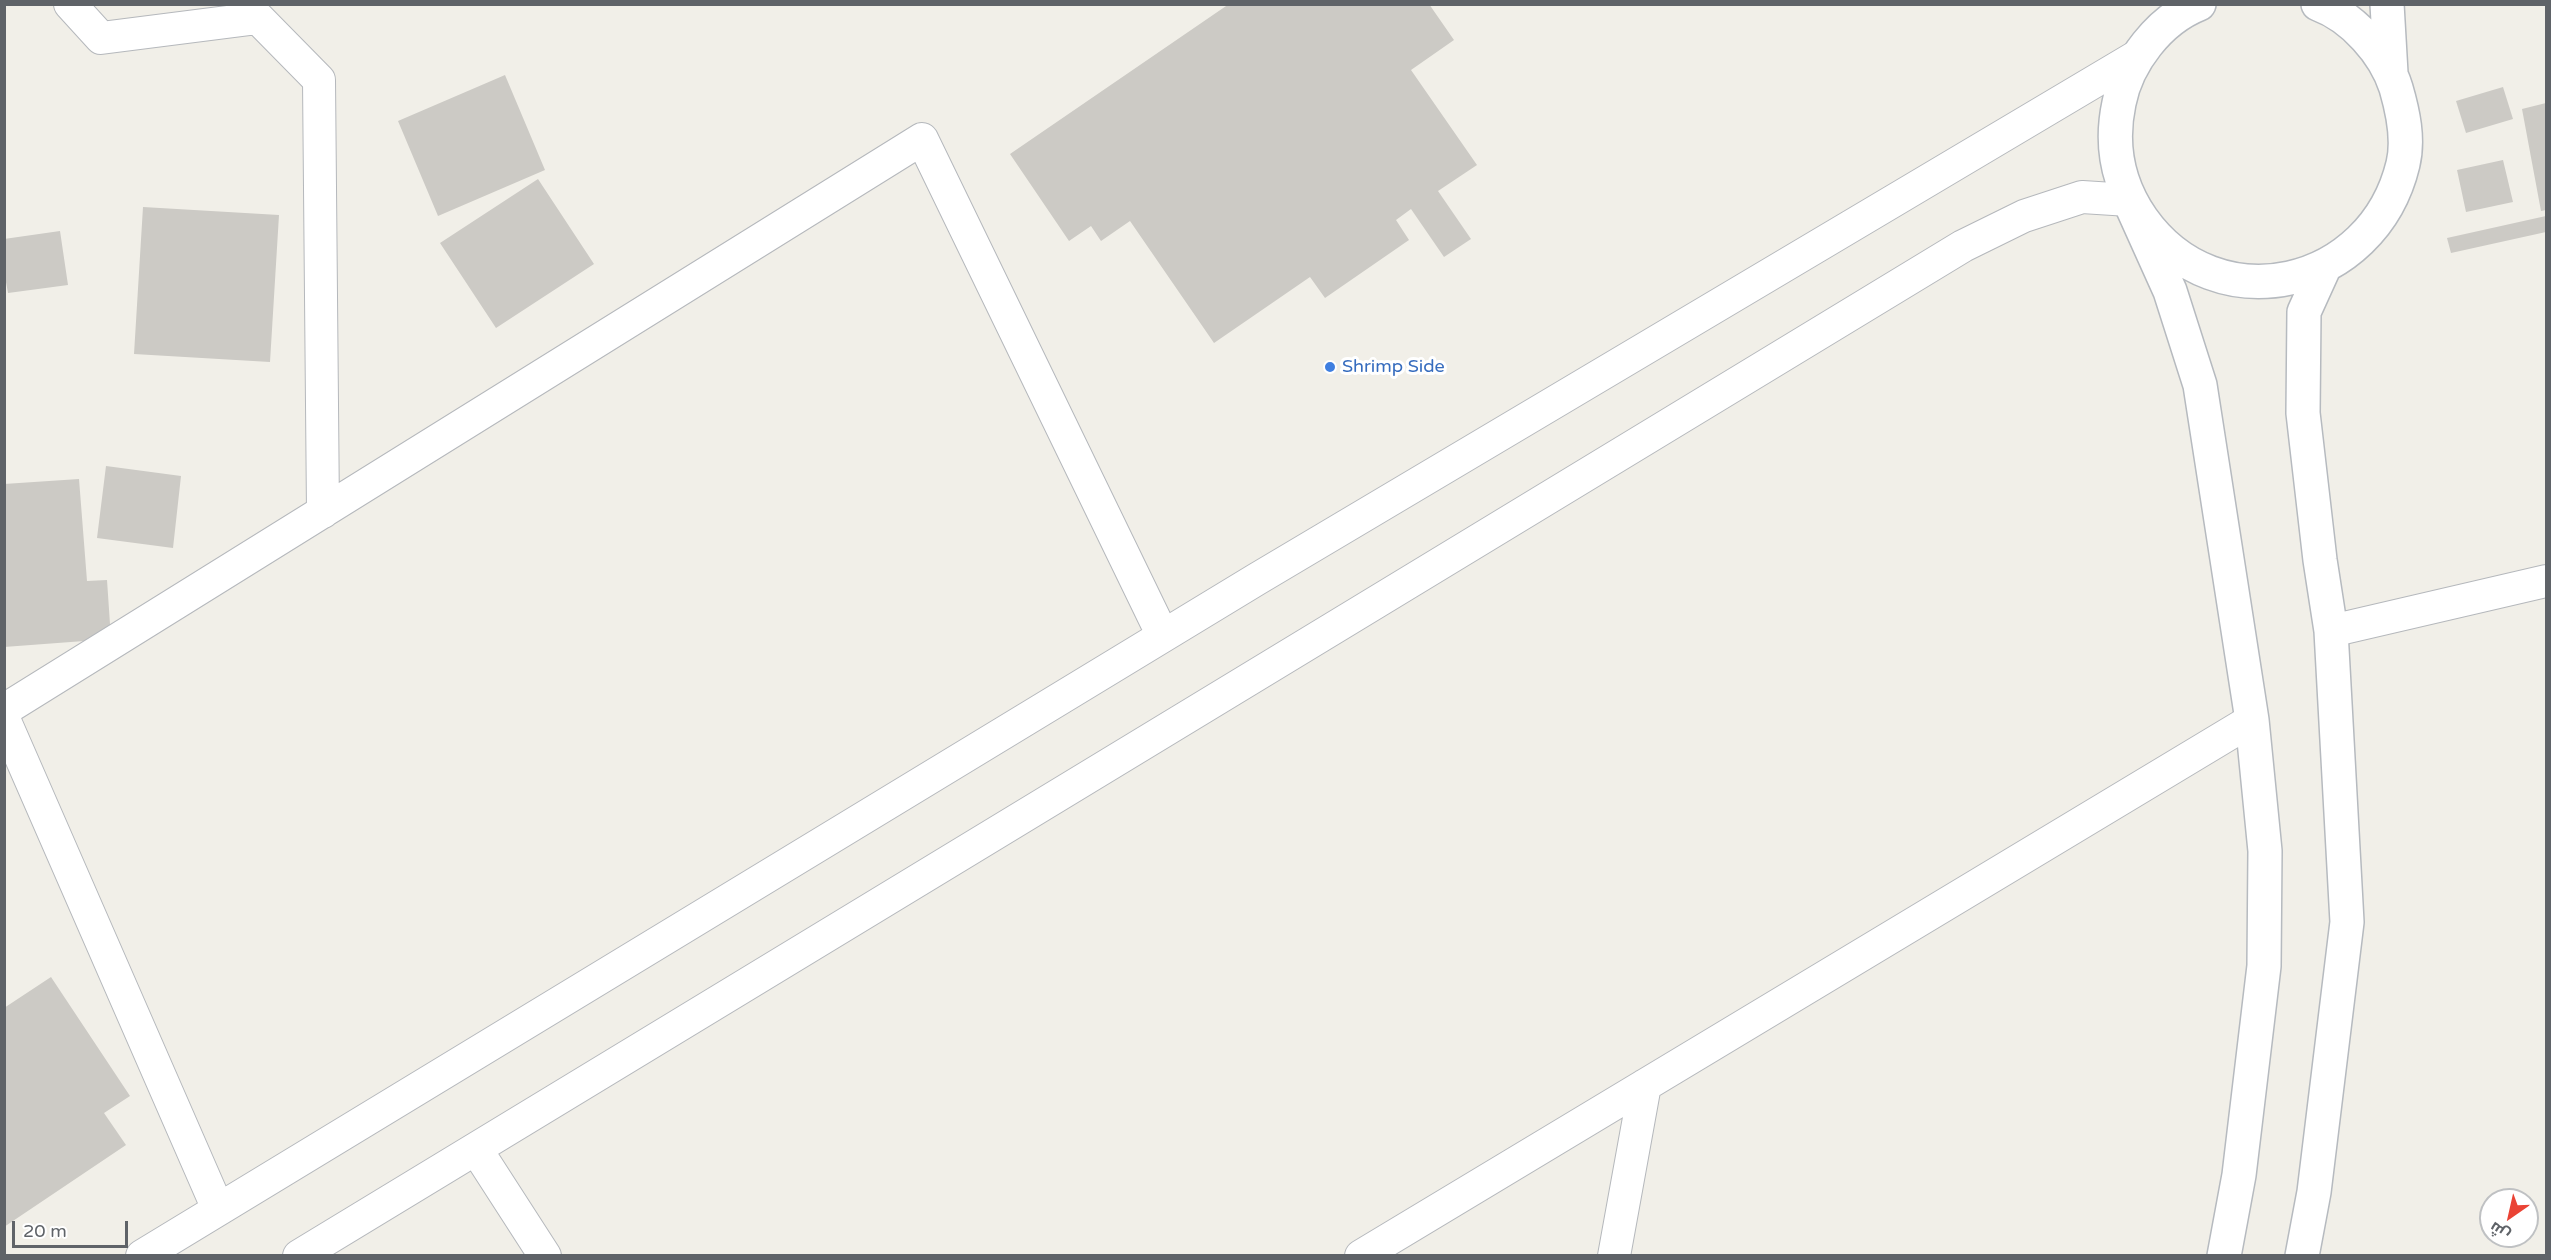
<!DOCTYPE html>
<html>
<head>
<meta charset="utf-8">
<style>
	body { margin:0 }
	#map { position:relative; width:2551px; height:1260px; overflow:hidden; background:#f1efe8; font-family:"Varela Round",Cairo,sans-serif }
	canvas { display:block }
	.frame { position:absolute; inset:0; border:6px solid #5f6368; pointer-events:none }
	.north { position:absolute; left:2479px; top:1188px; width:60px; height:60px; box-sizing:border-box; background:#fff; border:2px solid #bfc1c3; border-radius:50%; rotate:214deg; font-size:16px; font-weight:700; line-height:24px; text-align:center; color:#5f6368 }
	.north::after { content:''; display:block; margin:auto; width:21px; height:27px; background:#ea4335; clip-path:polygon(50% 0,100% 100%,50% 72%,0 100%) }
	.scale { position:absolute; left:12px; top:1221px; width:116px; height:27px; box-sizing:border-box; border:3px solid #5f6368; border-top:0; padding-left:8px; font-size:18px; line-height:21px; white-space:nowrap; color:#5f6368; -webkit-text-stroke:4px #fff; paint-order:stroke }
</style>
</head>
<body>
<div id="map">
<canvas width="2551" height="1260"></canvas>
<div class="frame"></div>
<div class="north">ش</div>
<div class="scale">20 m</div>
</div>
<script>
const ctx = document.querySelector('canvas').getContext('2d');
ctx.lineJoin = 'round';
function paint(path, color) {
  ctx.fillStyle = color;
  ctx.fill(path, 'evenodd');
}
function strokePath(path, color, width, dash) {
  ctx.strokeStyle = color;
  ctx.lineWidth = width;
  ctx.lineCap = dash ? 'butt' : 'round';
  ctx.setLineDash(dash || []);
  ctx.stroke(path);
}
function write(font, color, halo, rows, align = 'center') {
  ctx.font = font + ' "Varela Round",sans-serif';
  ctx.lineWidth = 6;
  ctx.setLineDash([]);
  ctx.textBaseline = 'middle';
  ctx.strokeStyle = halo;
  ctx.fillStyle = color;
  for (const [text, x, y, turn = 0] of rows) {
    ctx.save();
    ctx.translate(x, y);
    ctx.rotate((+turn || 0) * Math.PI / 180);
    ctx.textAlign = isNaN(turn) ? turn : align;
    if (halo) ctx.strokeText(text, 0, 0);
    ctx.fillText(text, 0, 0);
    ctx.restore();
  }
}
paint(new Path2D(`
	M1229 4H1429L1454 40 1411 70 1477 165 1438 191 1471 239 1444 257 1411 209 1396 220 1409 240 1325 298 1310 277 1214 343 1130 221 1101 241 1091 226 1069 241 1010 154Z
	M505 75 545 170 438 216 398 121Z
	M2503 87 2513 119 2466 133 2456 101Z
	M2546 103V210L2541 211 2522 109Z
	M2503 160 2513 202 2466 212 2457 170Z
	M538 179 594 264 496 328 440 243Z
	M143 207 279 215 270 362 134 354Z
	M2546 216V232L2451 253 2447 238Z
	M60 231 68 285 8 293 4 271V239Z
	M106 466 181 476 173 548 97 538Z
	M79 479 87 581 107 580 111 639 4 647V484Z
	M51 977 130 1096 104 1113 126 1145 4 1227V1008Z`), '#cccac5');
const minor = new Path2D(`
	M70 4 101 38 258 18 319 80 323 512
	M2331 631 2546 581
	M4 710 922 139 1163 636
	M4 719 218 1209
	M476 1149 545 1256
	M142 1256 1257 579 2139 55
	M299 1256 1963 246 2024 216 2082 197 2129 200
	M1361 1256 2252 720
	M1614 1256 1645 1085`);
const secondary = new Path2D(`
	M2199 4C2159 20 2127 62 2119 103 2110 145 2117 183 2142 219 2217 325 2373 289 2403 164 2409 139 2403 112 2396 88 2385 53 2353 17 2318 4
	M2387 4 2391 73
	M2129 200 2170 291 2200 385 2252 720 2265 851 2264 966 2239 1175 2224 1256
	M2302 1256 2314 1192 2347 922 2331 631 2320 560 2303 413 2304 312 2324 268`);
strokePath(minor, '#b5b8bc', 34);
strokePath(secondary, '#b6babf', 36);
strokePath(minor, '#fff', 32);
strokePath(secondary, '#fff', 33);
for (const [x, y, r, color] of [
	[1330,367,6,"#3f7fe0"]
]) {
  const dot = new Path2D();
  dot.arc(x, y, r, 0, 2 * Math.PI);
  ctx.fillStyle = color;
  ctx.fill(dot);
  strokePath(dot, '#fff', 2);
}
write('18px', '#366cbe', '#fff', [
	["Shrimp Side",1342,367]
], 'left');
</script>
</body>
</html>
